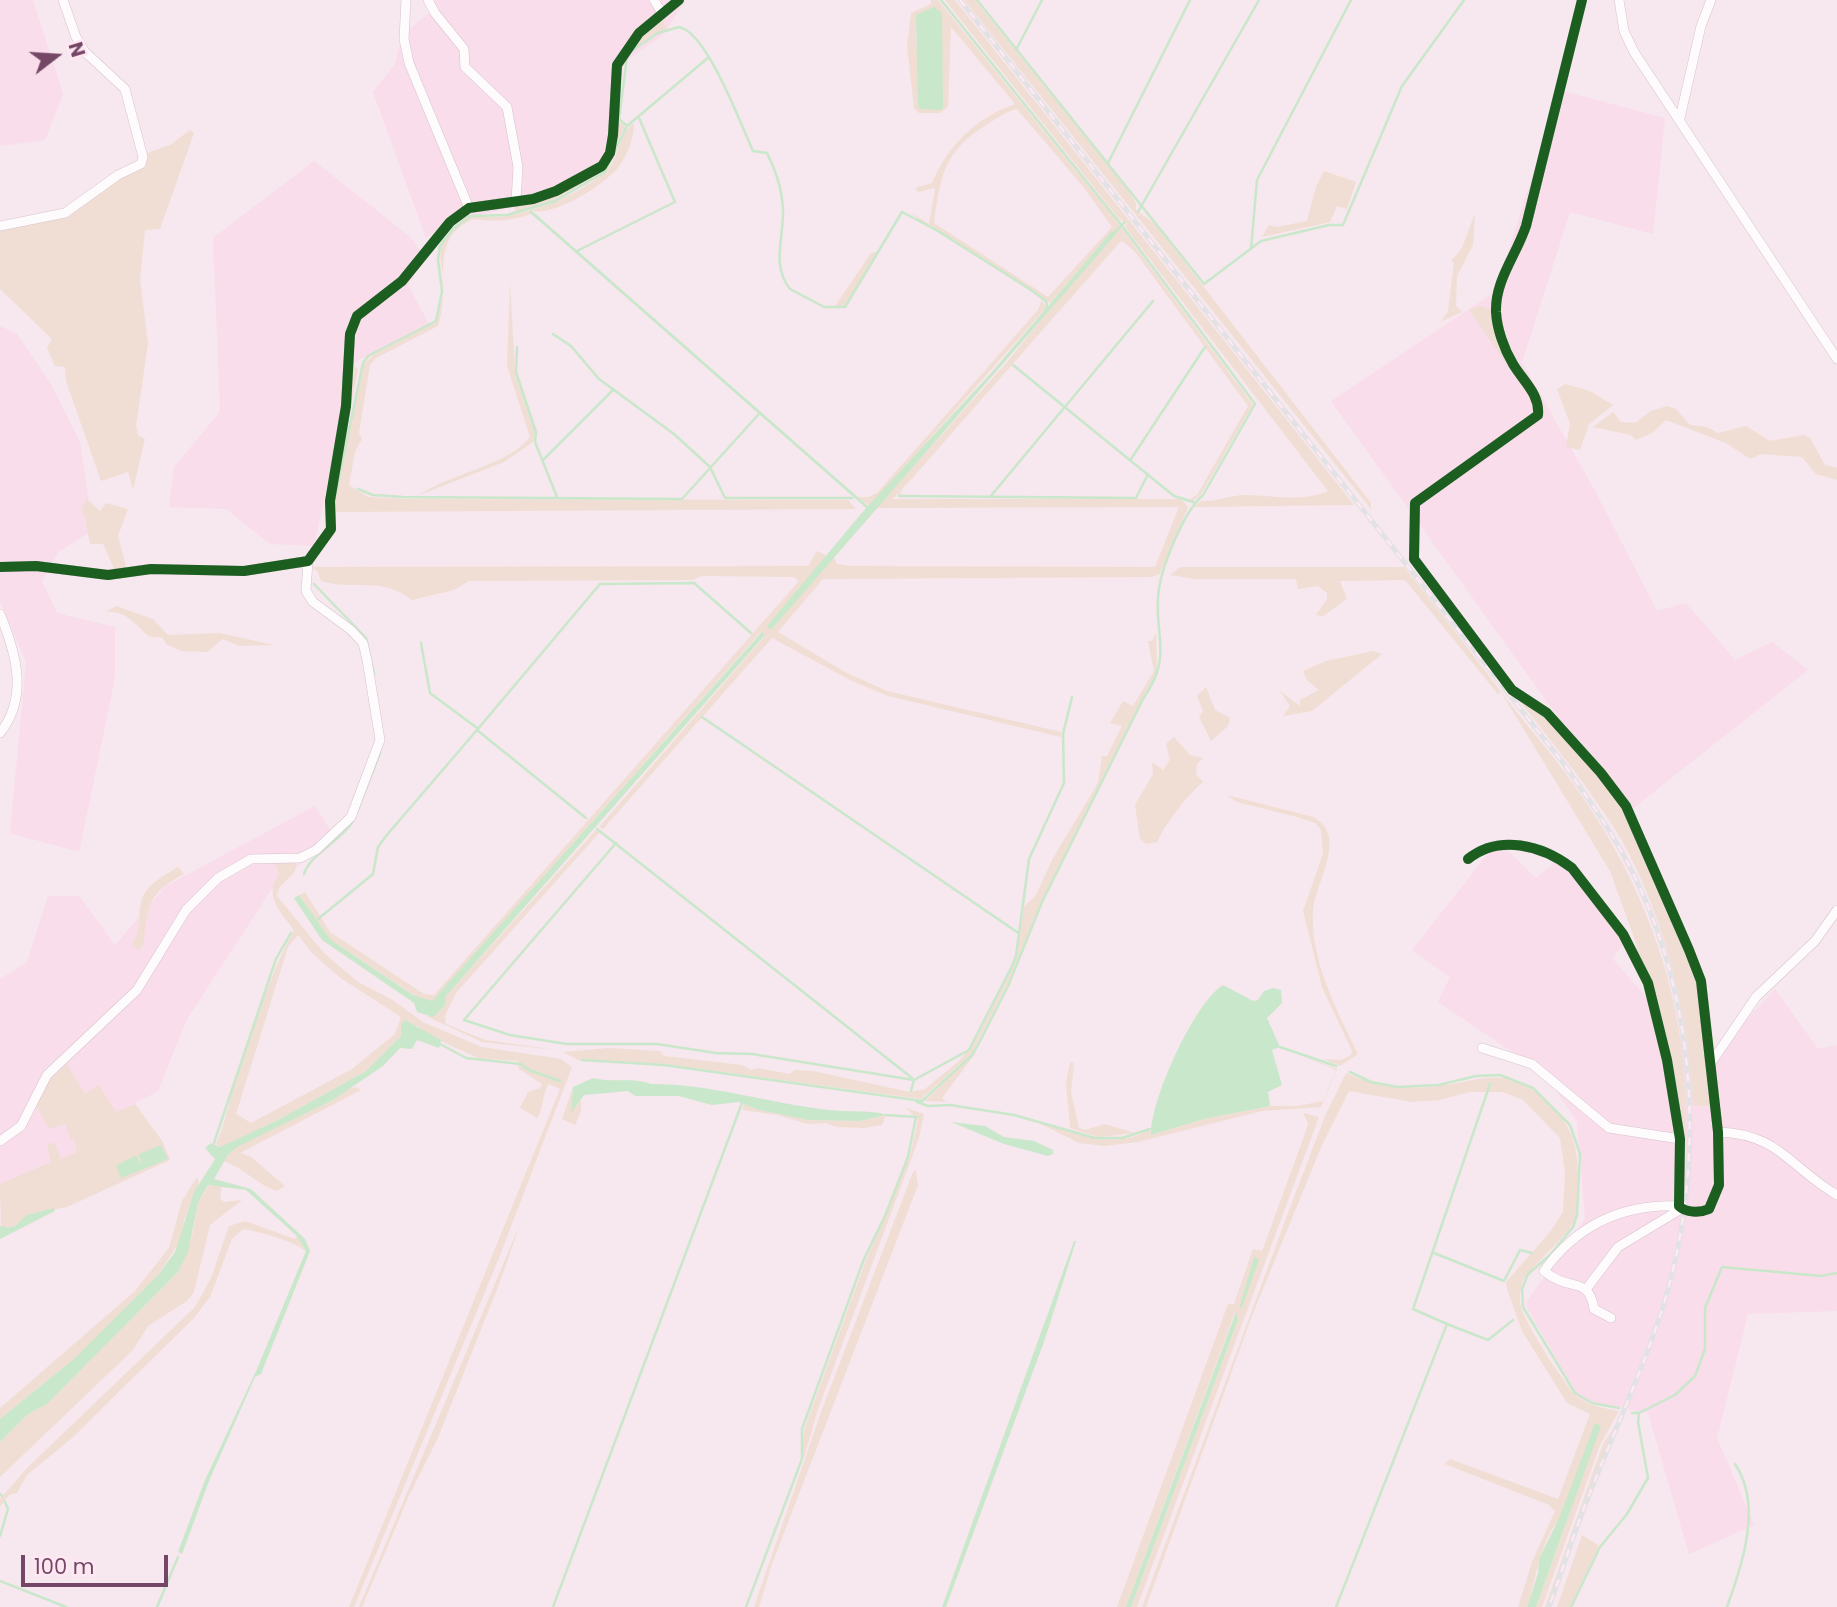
<!DOCTYPE html>
<html>
<head>
<meta charset="utf-8">
<style>
	body { margin:0 }
	#map { position:relative; width:1837px; height:1607px; overflow:hidden; background:#f7e7ee; font-family:Poppins,sans-serif }
	canvas { display:block }
	.north { position:absolute; left:21px; top:21px; width:70px; height:70px; -webkit-text-stroke:5px #ffe8f2; paint-order:stroke; rotate:73deg; font-size:19px; font-weight:700; line-height:28px; text-align:center; color:#744767 }
	.north::after { content:''; display:block; margin:auto; width:24px; height:32px; background:#744767; clip-path:polygon(50% 0,100% 100%,50% 72%,0 100%) }
	.scale { position:absolute; left:21px; top:1555px; width:147px; height:32px; box-sizing:border-box; border:4px solid #744767; border-top:0; padding-left:9px; font-size:21px; line-height:24px; white-space:nowrap; color:#744767; -webkit-text-stroke:5px #ffe8f2; paint-order:stroke }
</style>
</head>
<body>
<div id="map">
<canvas width="1837" height="1607"></canvas>
<div class="north">N</div>
<div class="scale">100 m</div>
</div>
<script>
const ctx = document.querySelector('canvas').getContext('2d');
ctx.lineJoin = 'round';
function paint(path, color) {
  ctx.fillStyle = color;
  ctx.fill(path, 'evenodd');
}
function strokePath(path, color, width, dash) {
  ctx.strokeStyle = color;
  ctx.lineWidth = width;
  ctx.lineCap = dash ? 'butt' : 'round';
  ctx.setLineDash(dash || []);
  ctx.stroke(path);
}
paint(new Path2D(`
	M0 0H33L63 94 45 140 0 146Z
	M429 0H686L663 35 623 63 614 160 541 198 444 226 426 238 373 92 395 64 402 35 433 10Z
	M1559 90 1665 118 1653 234 1570 212 1522 362 1594 489 1657 611 1686 603 1735 660 1772 642 1808 670 1627 813 1331 401 1496 291Z
	M314 161 409 236 426 257 408 285 430 326 353 363 314 546 270 544 226 509 169 507 174 467 220 412 213 238Z
	M0 326 17 334 51 384 80 442 93 530 58 552 42 581 57 613 115 627V678L79 852 10 833 26 662 0 601Z
	M315 806 333 835 271 890 187 1019 158 1091 90 1127 101 1174 0 1205V979L27 962 48 896H79L115 945 166 886Z
	M1498 841 1536 878 1561 857 1627 941 1612 958 1705 1064 1775 989 1818 1049 1837 1045V1311L1748 1314 1717 1438 1754 1525 1689 1554 1648 1413 1580 1400 1525 1304 1585 1219 1577 1122 1545 1074 1438 1002 1450 977 1412 950Z`), '#f9ddea');
paint(new Path2D(`
	M931 0H938L1111 214 1253 405 1201 494 1193 501 1190 499 1197 495 1248 406 1136 253 1123 241 1120 242 900 492 903 495 897 494 893 499H1181L1188 507 1160 574 1152 577 823 579 778 632 845 672 887 691 1061 732V737L888 696 852 681 772 638 603 829 599 827 765 636 761 632 440 993 432 1001 420 999 331 940 299 895 305 892 330 932 424 994 434 995 799 581 794 577 702 576 692 580 469 581 454 590 412 600C382 576 353 591 321 581L318 572 312 567 808 566 817 551 827 556 768 625 771 630 833 556 837 564 851 566 1155 567 1179 507 876 508 1008 361 1112 232 1050 303 938 230 923 224 910 212 929 224 935 188 918 192 915 188 932 183C948 145 976 118 1015 104L951 27 948 107 940 113H919L914 108 907 46 911 13 931 4ZM916 15 940 110 916 42ZM1017 109 1085 189 1112 227 1048 297 934 223C940 178 943 153 983 127 994 120 1005 112 1017 109Z
	M945 0H955L1354 505 1194 507 1201 501C1216 502 1231 495 1245 495 1272 495 1301 503 1328 491L1125 227 1127 222 1120 220Z
	M964 0H975L1128 190 1136 203V210L1155 224 1371 503V509Z
	M661 16 667 28C618 49 620 70 618 119L625 127 604 171 554 200 516 211 514 204 527 202 606 163 616 81 627 50Z
	M634 123C634 138 628 153 620 165 607 184 550 219 531 210V214C512 221 494 222 474 219 426 238 452 287 438 326L376 358 370 365 359 433 362 439 355 452 349 485 368 497 407 499 848 500 856 509 336 512 334 505 363 365 373 355 437 321C438 311 442 302 443 293 446 255 425 247 468 218 480 214 493 219 506 216 540 210 577 195 604 173 619 162 619 132 634 123Z
	M190 130 194 133 160 229 145 230 140 280 148 344 136 426 138 435 145 439 133 489 128 472 101 481 66 381 65 367 55 366 47 348 52 339 0 289V228L54 219 120 176 137 172 143 166 147 153 170 145Z
	M1324 171 1356 182 1347 209 1337 206 1330 222 1262 237 1269 225 1277 227 1307 221 1316 187Z
	M1475 213 1473 245 1457 276 1456 306 1462 312 1440 322 1448 312 1454 263 1451 261 1462 248Z
	M879 252 844 306H835L871 253Z
	M510 281 515 372 535 432 533 442 504 462 419 495C449 474 509 465 530 437L507 366Z
	M1042 299 1046 308 870 506 857 497H868L877 493 1038 310Z
	M1480 306 1494 310 1511 365 1509 367 1469 310Z
	M351 334 354 366 358 369 332 503Z
	M1565 384 1590 391 1613 405 1589 424 1580 450 1566 447 1570 424 1557 389Z
	M1667 406 1676 409 1690 425 1707 427 1718 433 1746 426 1770 441 1804 435 1810 438 1825 465 1837 468V480L1816 474 1802 457 1761 454 1750 459 1726 443 1666 420 1652 433 1636 440 1631 435 1593 427 1613 412 1621 422 1635 423 1651 411Z
	M87 499 100 511 106 503 128 509 118 536 127 570 115 571 103 544H90L85 517 81 509Z
	M1180 567H1404C1440 611 1474 656 1508 701 1533 733 1561 764 1583 798 1631 867 1668 953 1680 1037 1688 1090 1687 1143 1683 1196L1680 1131 1636 943 1610 871 1501 692 1498 694 1405 580 1340 581 1347 599 1323 616 1316 615 1327 599V593L1318 586 1298 589 1296 579H1195L1170 575Z
	M116 606 153 619 168 635 220 633 274 645 239 646 223 639 207 652 181 651 166 644 163 638C157 637 151 639 146 634 134 623 125 610 106 612Z
	M1156 633 1157 671 1041 902 1007 985 972 1053 921 1099 664 1064 578 1060 563 1052 608 1048 660 1051 664 1056 742 1065 751 1070 758 1068 790 1074 794 1070 813 1071 910 1092 925 1089 960 1060 977 1038 1017 956 1024 907 1036 895 1053 858 1098 783 1102 756H1107L1122 726 1110 723 1123 701 1133 706 1154 671 1148 641H1152Z
	M1373 651 1382 654 1312 711 1283 716 1290 706 1280 691 1300 706V700L1319 690 1307 680 1303 671 1326 661Z
	M1206 687 1215 710 1230 718 1228 726 1211 741 1199 717 1203 711 1197 696Z
	M1514 694 1546 714 1600 774 1624 808 1699 982 1711 1106H1693C1689 1014 1662 904 1613 826 1583 780 1548 737 1514 694Z
	M1174 737 1190 755 1203 758 1197 764 1196 774 1203 782C1191 791 1161 828 1158 842L1146 844 1140 839 1135 805 1153 774 1152 762 1163 770 1170 760 1166 744Z
	M1227 795 1313 817C1349 835 1315 883 1313 911 1310 960 1337 1011 1358 1054L1340 1066 1323 1059 1341 1060 1351 1055 1352 1051 1322 987 1303 911 1323 854 1321 830 1315 823 1297 817 1237 802Z
	M596 830 600 832 456 993 445 1016 446 1024 485 1040 557 1050 482 1042 426 1016H433L445 1005 446 996Z
	M274 860 296 861C299 878 278 880 277 896L323 952 358 982 391 999 423 1022 482 1047 561 1059 572 1067 499 1258 354 1607H349L560 1089 549 1084C542 1093 544 1108 537 1118L520 1108 528 1092 540 1088 542 1084 519 1069 518 1061 478 1058 423 1033 418 1026 401 1025V1036L366 1071 278 1120 220 1147 216 1144C228 1118 230 1092 240 1066 257 1020 270 974 294 930 281 913 263 895 279 875ZM298 935 312 953 339 977 401 1017 395 1034 352 1069 251 1123 236 1114 288 947Z
	M178 867 184 874C146 894 148 907 143 946L138 950 131 944C145 929 134 907 146 891 154 880 167 874 178 867Z
	M977 1051 942 1098 946 1102 925 1101Z
	M1298 1054 1337 1069 1321 1107 1262 1111 1138 1142 1104 1146 1079 1143 1037 1122C1074 1132 1113 1152 1150 1129L1151 1135 1204 1119 1270 1106H1298L1323 1101 1336 1070Z
	M1070 1062 1074 1063 1071 1092 1079 1128 1085 1130 1105 1124 1135 1133 1098 1137 1070 1128 1066 1083Z
	M67 1064 85 1094 99 1085 116 1112 135 1104 163 1142 170 1160 67 1207 33 1213 13 1227H1L0 1184 51 1162 47 1145 54 1142 61 1159 77 1152 74 1139 71 1140 65 1124 49 1129 36 1105 44 1085ZM161 1145 167 1159 121 1177 117 1166H141Z
	M1346 1073C1377 1087 1406 1090 1439 1086 1471 1083 1501 1067 1531 1089 1570 1117 1579 1140 1578 1187 1578 1201 1578 1217 1570 1228 1558 1245 1527 1269 1522 1284 1519 1293 1519 1301 1522 1310 1527 1326 1567 1389 1579 1398 1591 1407 1606 1408 1619 1411L1600 1445 1542 1607H1536L1571 1510C1541 1527 1537 1576 1527 1607H1518L1532 1562 1555 1511 1549 1505 1445 1464 1450 1459 1558 1499 1590 1414 1567 1403 1522 1331 1507 1289 1506 1282 1550 1232 1563 1212 1565 1173 1560 1138 1523 1100 1503 1092H1469L1440 1100 1412 1102 1349 1091 1322 1145 1252 1316 1146 1607H1142L1294 1197 1326 1114Z
	M356 1087 361 1090 240 1153 250 1156 285 1186 277 1191C256 1184 243 1167 223 1161L237 1146 333 1100 342 1091Z
	M573 1087 572 1095 577 1106 581 1099V1111L575 1125 562 1119Z
	M744 1103 759 1110 808 1120 860 1121 886 1115 882 1125 864 1128 837 1127 826 1123 807 1124 778 1115 742 1110Z
	M906 1108 924 1114 919 1138 817 1412 804 1458 801 1452 805 1427 866 1260 910 1156 918 1120Z
	M1303 1113 1319 1117 1137 1607H1131L1238 1320 1235 1312 1126 1607H1117L1228 1304H1234L1253 1249 1262 1251 1306 1131 1308 1123Z
	M916 1170 918 1185 772 1564 759 1607H754L821 1412 913 1172Z
	M197 1177 199 1183 184 1220 181 1239 158 1275 75 1358 0 1419V1408L134 1292 169 1248 182 1201Z
	M209 1185 222 1186 220 1199 224 1202 242 1200 210 1225 194 1292 187 1301 148 1326 133 1350 0 1477V1442L28 1414 47 1404 178 1272 192 1236 198 1203Z
	M245 1221 295 1239 297 1236 306 1251C288 1239 264 1233 243 1229L232 1239 210 1297 194 1318 72 1438 27 1475 17 1493 9 1495 0 1507V1499L28 1467 195 1307 211 1278 229 1226Z
	M520 1224 500 1282 437 1440 408 1498 362 1607H359Z
	M1619 1420 1547 1607H1545L1603 1444Z
	M1582 1535 1599 1546 1570 1607H1557Z`), '#f0ded4');
paint(new Path2D(`
	M934 7 942 13 943 108 940 110 920 109 918 105 916 15Z
	M531 210 868 506 991 373 1112 231 1115 235 771 630 767 626 866 508 529 212Z
	M762 632 765 635 446 996 445 1005 433 1017 417 1012 414 1003 322 940 294 898 299 895 331 940 413 995 432 1001Z
	M1223 985 1253 1001 1258 1000 1264 991 1273 988 1281 990 1282 1003 1267 1018 1280 1047 1272 1050 1282 1085 1268 1092 1270 1106 1204 1119 1151 1135C1150 1101 1194 1003 1223 985Z
	M405 1020 441 1040 439 1048 417 1040 412 1049 400 1048 383 1066 333 1100 237 1147 228 1155 214 1179 251 1189 305 1239 310 1251 261 1374 255 1377 209 1481 182 1554 178 1552 205 1480 257 1369 306 1251 297 1236 246 1190 208 1185 198 1203 188 1252 178 1272 47 1404 28 1414 0 1442V1419L75 1358 158 1275 175 1252 194 1192 215 1159 205 1148 211 1143 220 1147 278 1120 366 1071 401 1036V1025Z
	M593 1078C613 1083 632 1077 651 1084 711 1084 768 1103 828 1110 841 1112 878 1110 886 1115L860 1121 808 1120 759 1110 739 1102 712 1105 679 1096H635L628 1091 584 1095 571 1113 573 1087Z
	M951 1122 985 1126 1004 1137 1034 1141 1053 1150V1154L1048 1156 1004 1144Z
	M161 1145 168 1159 121 1178 116 1166 136 1155 142 1166 139 1154Z
	M54 1208 55 1211 0 1239V1226C17 1230 16 1224 27 1215Z
	M1074 1241H1076L1045 1339 946 1607H942Z
	M1254 1257 1259 1260 1242 1307 1239 1309Z
	M1236 1312 1238 1320 1131 1607H1126Z
	M1595 1423 1601 1426 1536 1607H1527L1538 1573 1539 1559 1560 1516Z`), '#c9e7ca');
strokePath(new Path2D(`
	M977 0 1204 284 1261 241 1329 225H1343L1402 86 1464 0
	M1016 50 1042 0
	M630 52 658 33 679 27C707 32 741 125 753 151L767 153C776 172 782 188 783 210 784 237 771 265 790 289L824 307H845L902 212 938 231 1031 290 1046 301 1047 307
	M627 57 619 119 627 126
	M1108 163 1190 0
	M1138 212 1259 0
	M1114 233 1125 222
	M1251 249 1257 180 1351 0
	M577 251 675 202 639 118
	M553 334 571 346 599 379 674 434 710 467 725 498H852
	M517 347 516 372 536 432 535 442 557 497
	M1013 365 1174 496 1193 502
	M544 459 613 390
	M1131 459 1205 347
	M358 489 373 495 403 497 682 499 758 415
	M899 496 1136 498 1148 474
	M335 497 363 363 368 356 436 321 442 291 438 259 440 246 453 229 470 216 507 215 555 201 605 172 627 126 709 57
	M990 497 1153 301
	M314 584 366 638 374 674
	M421 643 430 693 477 728
	M702 717 1017 932
	M357 812 380 753
	M586 818 477 730 600 584 694 583 751 633
	M597 829 912 1078
	M616 843 464 1020 510 1035 567 1044H657L716 1053 752 1054 914 1080
	M304 874C309 855 341 841 353 821
	M318 919 373 874 378 847 386 836 477 730
	M440 1044 466 1058 521 1064 529 1070 560 1081
	M1280 1047 1336 1066
	M582 1060 664 1065 922 1101 972 1055 979 1043 1008 986 1042 902 1143 699C1175 653 1152 635 1159 588 1163 564 1184 511 1203 495L1255 404 1119 222 941 0
	M1350 1072 1371 1082 1398 1087 1439 1085 1476 1076 1500 1075 1533 1088 1570 1125 1580 1154 1577 1215 1573 1227 1550 1255 1528 1274 1522 1289 1523 1307 1575 1393 1592 1403 1619 1408
	M911 1091 914 1080 969 1050 1011 968 1016 956 1029 859 1064 783 1063 734 1072 697
	M917 1102 928 1106 950 1105 1014 1115 1095 1138H1122L1150 1129
	M214 1143 276 959 291 933
	M1434 1253 1504 1281 1520 1250 1532 1253
	M1447 1324 1488 1340 1513 1320
	M1632 1413H1639L1675 1395 1695 1376 1705 1349V1308L1722 1267 1821 1276 1837 1273
	M0 1494 2 1496
	M0 1536 8 1509 5 1502
	M0 1581 66 1607
	M157 1607 178 1557
	M553 1607 742 1103
	M746 1607 802 1459V1429L864 1259 885 1216 908 1157 916 1117 886 1115
	M1336 1607 1447 1324 1413 1309 1490 1084
	M1571 1607 1600 1547 1627 1514 1648 1478 1638 1422 1639 1413
	M1727 1607C1742 1564 1763 1506 1735 1464`), '#c9e7ca', 2.5);
const minor = new Path2D(`
	M406 0 404 39 409 63 469 208
	M428 0 435 13 464 49 465 67 507 107 518 167 516 201
	M654 0 662 13
	M1619 0 1624 31 1634 52 1837 359
	M1680 118 1701 26 1711 0
	M0 226 65 213 118 175 141 164 143 157 125 89 85 52 76 37 63 0
	M0 567 36 566 108 575 151 569 244 571 308 561 331 529 330 501 346 406 350 334 357 316 402 281 450 222 469 208 533 199 556 191 602 166 610 153 613 135 617 65 639 33 679 0
	M0 614C16 653 29 697 0 733
	M1468 859C1499 834 1542 845 1572 868L1623 934 1648 983 1667 1060 1680 1139 1679 1206C1686 1213 1700 1213 1709 1209L1719 1185 1718 1132 1701 981 1689 950 1626 806 1601 773 1547 713 1512 690 1414 559 1415 503 1538 415C1540 394 1523 381 1513 364 1504 349 1497 329 1496 312 1495 280 1516 256 1526 226L1582 0
	M1482 1048 1532 1064 1609 1128 1680 1139
	M1711 1063 1756 997 1815 941 1837 910
	M1718 1132C1780 1134 1789 1167 1837 1195
	M0 1141 21 1126 47 1075 137 990 186 910 218 878 251 859 300 858 316 850 351 817 380 740 367 660 363 643 351 630 313 602 306 591 308 561
	M1587 1288 1618 1247 1681 1209
	M1611 1318 1594 1309C1589 1275 1570 1293 1544 1271 1577 1225 1623 1204 1679 1206`);
strokePath(minor, '#d6c2ce', 10);
strokePath(minor, '#fefbfc', 9);
const rail = new Path2D(`
	M960 0 1564 764C1584 793 1605 822 1622 852 1698 989 1708 1162 1662 1310 1643 1369 1617 1425 1594 1483 1577 1523 1564 1566 1549 1607`);
strokePath(rail, '#e2e2e5', 5);
strokePath(rail, '#ffe8f2', 2.5, [8]);
strokePath(new Path2D(`
	M0 567 36 566 108 575 151 569 244 571 308 561 331 529 330 501 346 406 350 334 357 316 402 281 450 222 469 208 533 199 556 191 602 166 610 153 613 135 617 65 639 33 679 0
	M1468 859C1499 834 1542 845 1572 868L1623 934 1648 983 1667 1060 1680 1139 1679 1206C1686 1213 1700 1213 1709 1209L1719 1185 1718 1132 1701 981 1689 950 1626 806 1601 773 1547 713 1512 690 1414 559 1415 503 1538 415C1540 394 1523 381 1513 364 1504 349 1497 329 1496 312 1495 280 1516 256 1526 226L1582 0`), '#1b5e20', 10);
</script>
</body>
</html>
